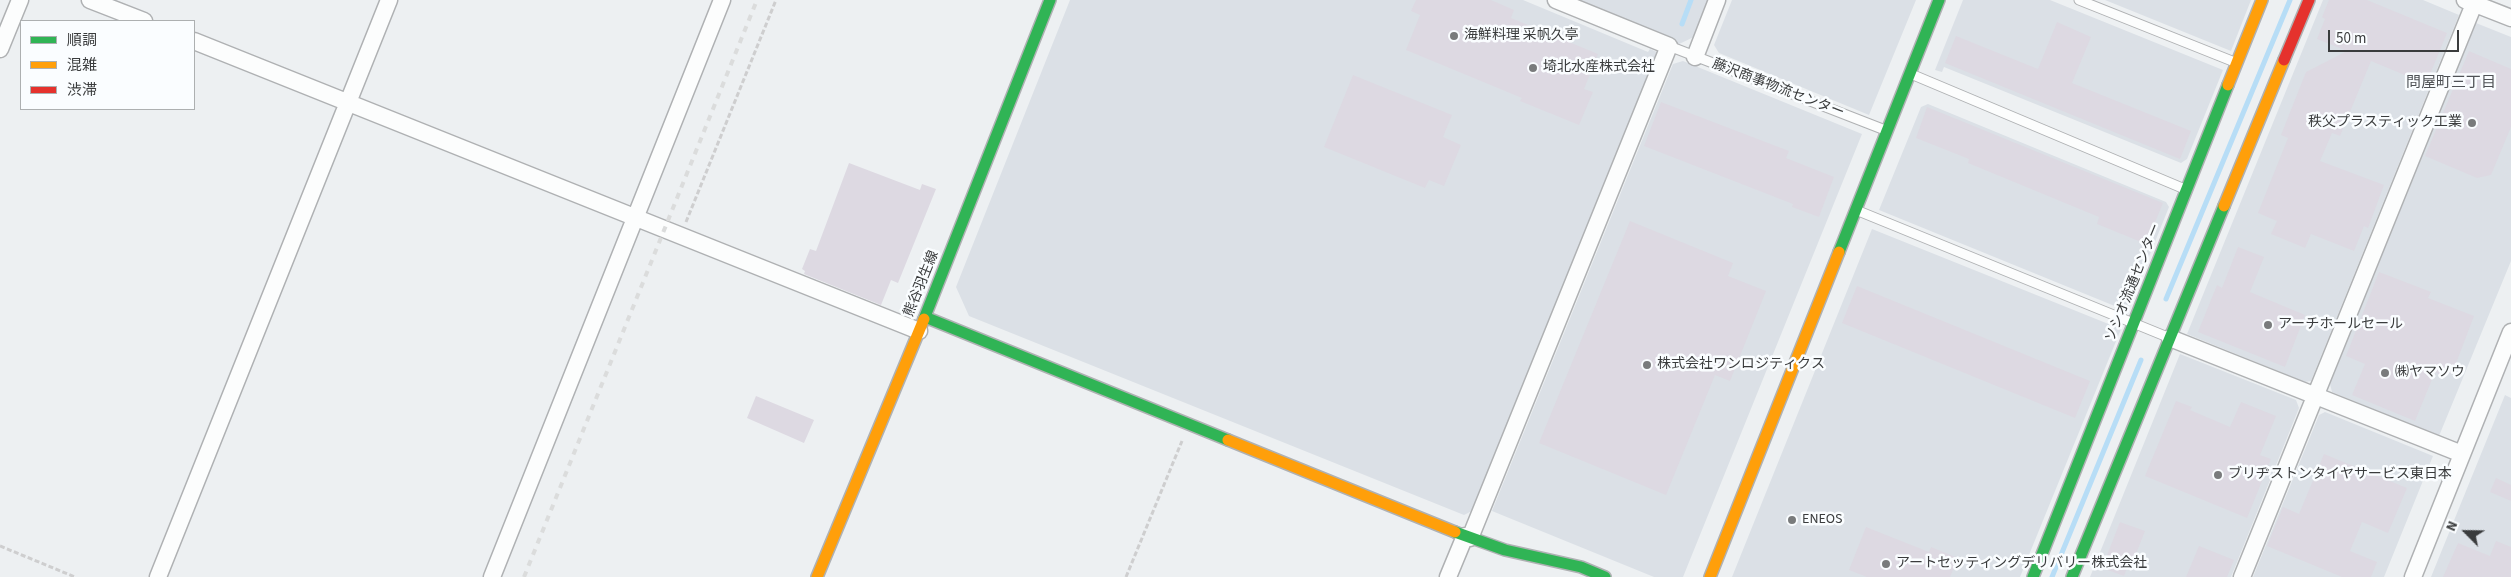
<!DOCTYPE html>
<html>
<head>
<meta charset="utf-8">
<style>
	body { margin:0 }
	#map { position:relative; width:2511px; height:577px; overflow:hidden; background:#edf0f2; font-family:"Source Sans 3","Noto Sans JP",sans-serif }
	canvas { display:block }
	.legend { position:absolute; left:20px; top:20px; width:175px; height:90px; box-sizing:border-box; background:#fafdff; border:1px solid #adb0b1; margin:0; padding:6px 9px; list-style:none; font-size:15px; color:#3a3c3d }
	.legend li { display:flex; align-items:center; gap:10px; height:25px }
	.legend b { width:25px; border:1px solid #adb0b1 }
	.north { position:absolute; left:2441px; top:507px; width:50px; height:50px; -webkit-text-stroke:4px #fafdff; paint-order:stroke; rotate:293deg; font-size:14px; font-weight:700; line-height:20px; text-align:center; color:#3a3c3d }
	.north::after { content:''; display:block; margin:auto; width:18px; height:22px; background:#3a3c3d; clip-path:polygon(50% 0,100% 100%,50% 72%,0 100%) }
	.scale { position:absolute; left:2328px; top:30px; width:131px; height:22px; box-sizing:border-box; border:2px solid #3a3c3d; border-top:0; padding-left:6px; font-size:15px; line-height:18px; white-space:nowrap; color:#3a3c3d; -webkit-text-stroke:4px #fafdff; paint-order:stroke }
</style>
</head>
<body>
<div id="map">
<canvas width="2511" height="577"></canvas>
<ul class="legend">
<li><b style="height:6px;background:#30b455"></b>順調</li>
<li><b style="height:6px;background:#ff9f0a"></b>混雑</li>
<li><b style="height:6px;background:#e5322d"></b>渋滞</li>
</ul>
<div class="north">N</div>
<div class="scale">50 m</div>
</div>
<script>
const ctx = document.querySelector('canvas').getContext('2d');
ctx.lineJoin = 'round';
function paint(path, color) {
  ctx.fillStyle = color;
  ctx.fill(path, 'evenodd');
}
function strokePath(path, color, width, dash) {
  ctx.strokeStyle = color;
  ctx.lineWidth = width;
  ctx.lineCap = dash ? 'butt' : 'round';
  ctx.setLineDash(dash || []);
  ctx.stroke(path);
}
function write(font, color, halo, rows, align = 'center') {
  ctx.font = font + ' "Source Sans 3","Noto Sans JP",sans-serif';
  ctx.lineWidth = 5;
  ctx.setLineDash([]);
  ctx.textBaseline = 'middle';
  ctx.strokeStyle = halo;
  ctx.fillStyle = color;
  for (const [text, x, y, turn = 0] of rows) {
    ctx.save();
    ctx.translate(x, y);
    ctx.rotate((+turn || 0) * Math.PI / 180);
    ctx.textAlign = isNaN(turn) ? turn : align;
    if (halo) ctx.strokeText(text, 0, 0);
    ctx.fillText(text, 0, 0);
    ctx.restore();
  }
}
paint(new Path2D(`
	M1070 0H1523L1648 52 1650 49 1659 53 1472 511 1464 515 969 316 956 287Z
	M1573 0H1711L1696 36 1679 44Z
	M1732 0H1916L1869 115 1719 53 1714 45Z
	M1963 0H2050L2223 70 2187 159 2181 163 1944 67 1942 72 1935 70Z
	M2105 0H2251L2231 51Z
	M2323 0H2423L2459 15 2311 381 2305 382 2187 334Z
	M2476 23 2511 37V261L2439 436 2332 392 2330 384Z
	M1683 61 1862 134 1683 577H1654L1492 511 1673 64Z
	M1928 104 2166 202 2169 207 2127 311 1879 210 1921 107Z
	M1872 229 2121 329 2020 577H1732Z
	M2180 354 2296 400 2299 408 2231 577H2090Z
	M2505 395 2511 398V577H2431Z
	M2325 412 2433 456 2384 577H2253L2319 415Z`), '#dbe0e6');
strokePath(new Path2D(`
	M1682 24 1691 0
	M2166 299 2290 0
	M2052 577 2141 360`), '#b7ddf6', 5);
paint(new Path2D(`
	M1416 0H1491L1514 10 1511 18 1598 54 1584 89 1593 92 1579 125 1520 101 1522 98 1406 50 1420 15 1411 11Z
	M2329 0H2367L2447 33 2426 84 2371 61 2340 136 2332 133 2320 161 2384 185 2368 228 2364 226 2354 251 2311 234 2305 248 2271 234 2277 221 2258 213 2288 138 2281 135 2306 72 2347 51 2317 39 2325 19 2322 17Z
	M2057 22 2091 37 2072 83 2191 131 2180 159 1945 63 1956 36 2038 69Z
	M2469 51 2511 69V127L2491 175 2477 178 2425 156Z
	M1353 75 1452 115 1443 137 1461 145 1444 186 1429 180 1425 188 1324 147Z
	M1661 102 1789 151 1786 158 1834 177 1819 217 1792 207 1793 204 1644 146Z
	M1927 107 2163 203 2146 244 2097 224 2099 217 1968 163 1969 159 1916 138Z
	M849 163 920 190 922 184 936 189 898 283 891 280 881 305 804 274 805 271 802 269 810 249 816 251Z
	M1630 221 1733 263 1728 276 1766 291 1730 381 1715 375 1666 495 1539 443Z
	M2238 247 2264 257 2250 292 2305 315 2285 367 2198 332 2217 285 2222 288Z
	M2379 272 2431 292 2428 298 2474 316 2452 374 2445 371 2442 376 2435 372 2415 421 2352 395 2365 364 2346 356Z
	M1857 286 2090 381 2075 418 1842 323Z
	M756 396 814 420 804 443 747 418Z
	M2176 401 2192 407 2190 410 2230 427 2241 402 2276 416 2260 455 2271 459 2247 518 2145 476Z
	M2324 454 2407 488 2388 533 2362 522 2350 551 2377 562 2371 577H2342L2267 546 2283 507 2299 514Z
	M2496 478 2511 485V501L2490 492Z
	M2120 522 2145 531 2130 569 2127 568 2124 576 2102 568Z
	M1866 527 1929 552 1931 547 1958 558 1950 577H1867L1849 570Z
	M2496 541 2511 547V577H2443L2458 543 2490 556Z
	M2199 546 2234 560 2227 577H2186Z`), '#ddd9e2');
const lane = new Path2D(`
	M2079 0 2237 63
	M1669 46 1885 130
	M1911 74 2187 190
	M1856 210 2170 338`);
const street = new Path2D(`
	M90 0 144 21
	M2465 0 2511 18
	M194 41 919 331
	M0 49 20 0
	M1695 57 1717 0
	M2170 338 2462 454
	M1470 538 1669 46 1556 0
	M158 577 389 0
	M492 577 722 0
	M1448 577 1465 536
	M2242 577 2474 4
	M2413 577 2511 332`);
const fast = new Path2D(`
	M1839 252 1939 0
	M925 317 1228 440
	M924 319 1050 0
	M1455 532 1505 550 1581 567 1605 577
	M2033 577 2228 85
	M2072 577 2224 206`);
const slow = new Path2D(`
	M2228 85 2262 0
	M2224 206 2284 60
	M1228 440 1455 532
	M817 577 924 319
	M1710 577 1839 252`);
const jam = new Path2D(`
	M2284 60 2309 0`);
strokePath(lane, '#afb1b3', 11);
strokePath(street, '#afb1b3', 19);
strokePath(fast, '#afb1b3', 14);
strokePath(slow, '#afb1b3', 14);
strokePath(jam, '#afb1b3', 14);
strokePath(new Path2D(`
	M686 222 776 0
	M0 546 75 577
	M1126 577 1182 441`), '#cececf', 3, [5, 2.5]);
strokePath(lane, '#fcfdfd', 9);
strokePath(street, '#fcfdfd', 16);
strokePath(fast, '#30b455', 11);
strokePath(slow, '#ff9f0a', 11);
strokePath(jam, '#e5322d', 11);
strokePath(new Path2D(`
	M524 577 757 0`), '#dbdcdc', 4, [6, 6]);
for (const [x, y, r, color] of [
	[1454,36,5,"#797b7c"],
	[1533,68,5,"#797b7c"],
	[2472,123,5,"#797b7c"],
	[2268,325,5,"#797b7c"],
	[1647,365,5,"#797b7c"],
	[2385,373,5,"#797b7c"],
	[2218,475,5,"#797b7c"],
	[1792,520,5,"#797b7c"],
	[1886,564,5,"#797b7c"]
]) {
  const dot = new Path2D();
  dot.arc(x, y, r, 0, 2 * Math.PI);
  ctx.fillStyle = color;
  ctx.fill(dot);
  strokePath(dot, '#fafdff', 2);
}
write('14px', '#3a3c3d', '#fafdff', [
	["海鮮料理 采帆久亭",1464,36],
	["埼北水産株式会社",1543,68],
	["秩父プラスティック工業",2462,123,"right"],
	["アーチホールセール",2278,325],
	["株式会社ワンロジティクス",1657,365],
	["㈱ヤマソウ",2395,373],
	["ブリヂストンタイヤサービス東日本",2228,475],
	["ENEOS",1802,520],
	["アートセッティングデリバリー株式会社",1896,564]
], 'left');
write('14px', '#3a3c3d', '#fafdff', [
	["藤沢商事物流センター",1778,89,21],
	["ソシオ流通センター",2134,283,-68],
	["熊谷羽生線",922,284,-68]
]);
write('15px', '#4f5256', '#fafdff', [
	["問屋町三丁目",2451,84]
]);
</script>
</body>
</html>
